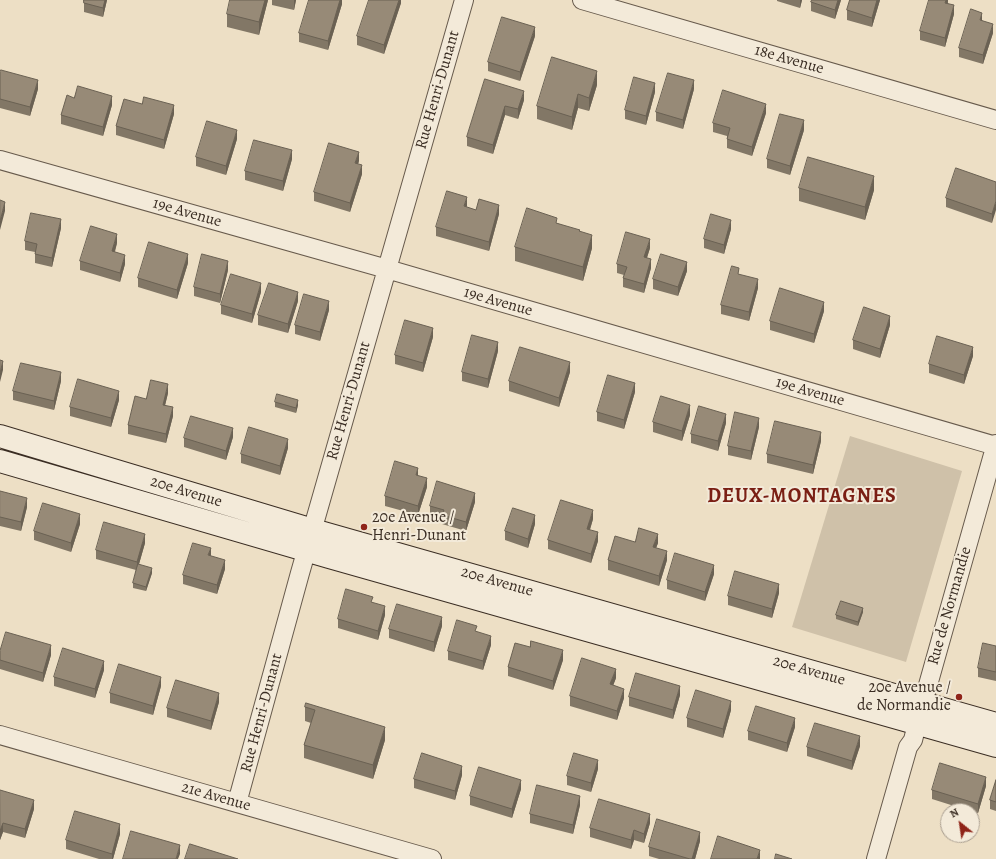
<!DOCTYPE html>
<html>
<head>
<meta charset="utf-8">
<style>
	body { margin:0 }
	#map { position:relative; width:996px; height:859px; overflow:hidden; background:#eddfc5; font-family:Alegreya,serif }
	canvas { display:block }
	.north { position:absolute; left:940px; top:803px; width:40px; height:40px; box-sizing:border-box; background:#f3ead9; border:1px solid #a99e90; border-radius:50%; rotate:330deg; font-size:11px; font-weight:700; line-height:16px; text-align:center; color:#3a2d23 }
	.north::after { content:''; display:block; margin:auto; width:14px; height:18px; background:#8f2418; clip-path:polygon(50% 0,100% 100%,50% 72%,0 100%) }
</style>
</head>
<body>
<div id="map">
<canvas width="996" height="859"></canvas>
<div class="north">N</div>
</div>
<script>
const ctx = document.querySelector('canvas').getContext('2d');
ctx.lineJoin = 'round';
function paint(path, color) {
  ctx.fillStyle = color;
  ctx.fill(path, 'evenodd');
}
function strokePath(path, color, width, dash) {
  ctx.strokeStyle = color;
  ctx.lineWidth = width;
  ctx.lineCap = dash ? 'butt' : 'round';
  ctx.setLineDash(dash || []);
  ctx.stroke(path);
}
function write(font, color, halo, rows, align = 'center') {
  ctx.font = font + ' Alegreya,serif';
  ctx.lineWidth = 4;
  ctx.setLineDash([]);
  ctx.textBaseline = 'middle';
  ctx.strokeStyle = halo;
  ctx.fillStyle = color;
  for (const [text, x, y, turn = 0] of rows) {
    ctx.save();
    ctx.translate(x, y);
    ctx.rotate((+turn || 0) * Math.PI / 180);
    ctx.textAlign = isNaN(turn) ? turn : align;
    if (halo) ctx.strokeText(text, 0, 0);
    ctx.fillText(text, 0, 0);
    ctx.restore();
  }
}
paint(new Path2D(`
	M850 436 962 471 906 662 792 627Z`), '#cfc1a9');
const street = new Path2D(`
	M582 0 996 120
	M0 160 387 269 996 446
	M0 735 432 859
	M237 803 300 573 464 0
	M876 859 908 747 913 740 917 724 996 444`);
const secondary = new Path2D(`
	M0 436 313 530 996 724
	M0 461 329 557 996 746`);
strokePath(street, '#675a4c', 20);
strokePath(secondary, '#3a2d23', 24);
strokePath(street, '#f3ead9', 18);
strokePath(secondary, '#f3ead9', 22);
paint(new Path2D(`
	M84 0H107L103 17 84 12Z
	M268 0 259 35 227 27V14Z
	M272 0H296L294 10 272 5Z
	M342 0V4L328 50 299 42V33Z
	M401 0V3L384 54 357 45V36Z
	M777 0H802L800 8 777 1Z
	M812 0H841L835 19 811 11V2Z
	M850 0H880L872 27 847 20V10Z
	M948 0V3L954 14 945 47 920 40V31Z
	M982 20 993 33 983 64 959 57V48Z
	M535 36 520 81 488 71V62Z
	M0 72 38 89 30 116 0 108Z
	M485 79 524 100 518 119 505 115 493 154 467 146V137Z
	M597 85 589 111 578 108 572 130 537 119V106Z
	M694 89 683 129 656 121V112Z
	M655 92 646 125 625 119V110Z
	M74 98 112 105 103 136 61 124V115Z
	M766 113 752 156 727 148V136L713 132V123Z
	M174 114 164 149 116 135V126Z
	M804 130 790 175 767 168V159Z
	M237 139 226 175 196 166V157Z
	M292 159 283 191 245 180V171Z
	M359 161 358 164 362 174 350 212 314 201V192Z
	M996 182 992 223 946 207V198Z
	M799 188 874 190 865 220 799 201Z
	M466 207 476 210 499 214 489 251 436 236V227Z
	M557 223 580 232 592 248 583 281 515 261V247Z
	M61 228 52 267 35 263V252L25 250V241Z
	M731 229 724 254 704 248V239Z
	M117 243 115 252 125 264 120 282 80 270V261Z
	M650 248 647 258 651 268 644 293 623 287V278L624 275 617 273V264Z
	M188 263 177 299 138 287V278Z
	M228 270 220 303 194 296V287Z
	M687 271 678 296 653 289V279Z
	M739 274 758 288 749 321 721 314V305Z
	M261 292 252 323 221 314V305Z
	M298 301 288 333 258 325V315Z
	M329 310 320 341 295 334V325Z
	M824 311 814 343 770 330V321Z
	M890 325 880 358 853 349V340Z
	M433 337 423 372 395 364V355Z
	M498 351 488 388 462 381V372Z
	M973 356 964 384 929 373V364Z
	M570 372 559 407 509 391V381Z
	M61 381 54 410 13 400V391Z
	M635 392 624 429 597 421V412Z
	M168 393 165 405 173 416 166 443 128 434V425L146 399Z
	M119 400 111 427 70 416V407Z
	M275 402 298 405 296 413 275 407Z
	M690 415 682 441 653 432V422Z
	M726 423 718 451 691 443V434Z
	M759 427 751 460 728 455V446Z
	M233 437 226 460 184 447V438Z
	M821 441 813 474 767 463V454Z
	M288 448 280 475 241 463V454Z
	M427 487 418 515 385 506V496Z
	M0 491 27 507 21 531 0 526Z
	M475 502 466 531 442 524V519L430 515V506Z
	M593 519 590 530 598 541 591 563 548 549V540Z
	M80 524 71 552 34 540V531Z
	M535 524 528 548 505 540V531Z
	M635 542 658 543 656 548 667 560 659 586 608 570V560Z
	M145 543 139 564 152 573 146 591 133 588V583L136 570 96 559V550Z
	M211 556 225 569 217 594 183 584V575Z
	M714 574 705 601 667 589V580Z
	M779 593 772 618 728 605V596Z
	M373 603 385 615 378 640 338 628V619Z
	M863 612 858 626 836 619V615Z
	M442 626 434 652 389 638V629Z
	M491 645 483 670 448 660V651Z
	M996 646V681L978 677V668Z
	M0 651 51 655 43 682 0 669Z
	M563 660 553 690 508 676V667Z
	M104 670 95 698 54 686V677Z
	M616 678 613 685 624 698 617 720 570 706V696Z
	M161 686 153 715 110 703V693Z
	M680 695 673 719 629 706V697Z
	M219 702 211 730 167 717V708Z
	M306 703 385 740 373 779 304 758V745L311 723 305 721V707Z
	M731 710 723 738 687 727V718Z
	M795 727 787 752 748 740V731Z
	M860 746 852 770 807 756V747Z
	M598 769 591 792 567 785V776Z
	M462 775 455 800 414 788V779Z
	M996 780V811L990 809V800Z
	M986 786 978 813 972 812V811H970L932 799V790Z
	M521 789 512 818 470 805V796Z
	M0 790 34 809 25 838 3 832 0 840Z
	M580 805 573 834 530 823V814Z
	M650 823 644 843 634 840 631 849 590 837V828Z
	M120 834 113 859H99L66 849V840Z
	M700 841 695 859H659L649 856V847Z`), '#827766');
paint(new Path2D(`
	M105 0H107L103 17V8Z
	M265 0H268L259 35V22Z
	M294 0H296L294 10Z
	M340 0H342V4L328 50V41Z
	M399 0H401V3L384 54V45Z
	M800 0H802L800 8Z
	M838 0H841L835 19V10Z
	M877 0H880L872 27V18Z
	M946 0H948V1L945 12V3Z
	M954 5V14L945 47V38Z
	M982 13V22L980 20Z
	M993 24V33L983 64V55Z
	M535 27V36L520 81V72Z
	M597 71V85L589 111V98Z
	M38 80V89L30 116V107Z
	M694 80V89L683 129V120Z
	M655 83V92L646 125V116Z
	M524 91V100L518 119V109Z
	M578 94V108L572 130V117Z
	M112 96V105L103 136V127Z
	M766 104V113L752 156V147Z
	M174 105V114L164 149V140Z
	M505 106V115L493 154V145Z
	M804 120V130L790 175V166Z
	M237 130V139L226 175V166Z
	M292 150V159L283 191V181Z
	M359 152V161L355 172V163Z
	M362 165V174L350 212V203Z
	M874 176V190L865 220V207Z
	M467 197V206L464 215V206Z
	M996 201V210L992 223V214Z
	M5 202V211L0 230V221Z
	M499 205V214L489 251V242Z
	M61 219V228L52 267V258Z
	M731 220V229L724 254V245Z
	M117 234V243L112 260V251Z
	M592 235V248L583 281V267Z
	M650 239V248L644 266V257Z
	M188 254V263L177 299V290Z
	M125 255V264L120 282V273Z
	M651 259V268L644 293V284Z
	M228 261V270L220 303V294Z
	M687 262V271L678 296V287Z
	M758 279V288L749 321V312Z
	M261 283V292L252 323V314Z
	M298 292V301L288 333V324Z
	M329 301V310L320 341V332Z
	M824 302V311L814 343V334Z
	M890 316V325L880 358V349Z
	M433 328V337L423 372V363Z
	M498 342V351L488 388V379Z
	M973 347V356L964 384V375Z
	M3 361V370L0 382V373Z
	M570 362V372L559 407V398Z
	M61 372V381L54 410V401Z
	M635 383V392L624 429V420Z
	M168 384V393L163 414V405Z
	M119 391V400L111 427V418Z
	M298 400V405L296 413V408Z
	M690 405V415L682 441V431Z
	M173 407V416L166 443V434Z
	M726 414V423L718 451V441Z
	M759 418V427L751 460V451Z
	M233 428V437L226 460V451Z
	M821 432V441L813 474V465Z
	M288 439V448L280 475V466Z
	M418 468V477L416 475Z
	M427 478V487L418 515V506Z
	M475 493V502L466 531V522Z
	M27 498V507L21 531V522Z
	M593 510V519L587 538V529Z
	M80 514V524L71 552V543Z
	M535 515V524L528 548V539Z
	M598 532V541L591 563V554Z
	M145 534V543L137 571V562Z
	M658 534V543L653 556V547Z
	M211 548V557L208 555Z
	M667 551V560L659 586V576Z
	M225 560V569L217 594V585Z
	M714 565V574L705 601V592Z
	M152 568V573L146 591V587Z
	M779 584V593L772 618V609Z
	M385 606V615L378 640V631Z
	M863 608V612L858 626V622Z
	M442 617V626L434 652V642Z
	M491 636V645L483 670V661Z
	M51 645V655L43 682V673Z
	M563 650V660L553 690V681Z
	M104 661V670L95 698V689Z
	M616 669V678L610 694V684Z
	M161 677V686L153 715V706Z
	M680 686V695L673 719V710Z
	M624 689V698L617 720V711Z
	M219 693V702L211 730V721Z
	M731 701V710L723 738V729Z
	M795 718V727L787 752V743Z
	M385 727V740L373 779V765Z
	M860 736V746L852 770V761Z
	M598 760V769L591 792V783Z
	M462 766V775L455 800V791Z
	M986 777V786L978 813V804Z
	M521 780V789L512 818V809Z
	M580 796V805L573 834V825Z
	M34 800V809L25 838V829Z
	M650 814V823L644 843V834Z
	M3 823V832L0 840V831Z
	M120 824V834L113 859H112V854Z
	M634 830V840L631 849V840Z
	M700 832V841L695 859H692Z
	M180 845V854L178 859H176Z
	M760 850V859H757Z`), '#6a6153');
const building = new Path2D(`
	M84 0H105L103 8 84 3Z
	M230 0H265L259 22 227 14Z
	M309 0H340L328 41 299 33Z
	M369 0H399L384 45 357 36Z
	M812 0H838L835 10 811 2Z
	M850 0H877L872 18 847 10Z
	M929 0H946L945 3 954 5 945 38 920 31Z
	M971 9 982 13 980 20 993 24 983 55 959 48Z
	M502 17 535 27 520 72 488 62Z
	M552 57 597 71 589 98 578 94 572 117 537 106Z
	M1 70 38 80 30 107 0 99V72Z
	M668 73 694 80 683 120 656 112Z
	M634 77 655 83 646 116 625 110Z
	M485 79 524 91 518 109 505 106 493 145 467 137Z
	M78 86 112 96 103 127 61 115 67 95 74 98Z
	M723 90 766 104 752 147 727 139 730 128 713 123Z
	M144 97 174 105 164 140 116 126 124 99 142 104Z
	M780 114 804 120 790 166 767 159Z
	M207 121 237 130 226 166 196 157Z
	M254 140 292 150 283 181 245 171Z
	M329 143 359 152 355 163 362 165 350 203 314 192Z
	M808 157 874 176 865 207 799 188Z
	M956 168 996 182V201L992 214 946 198Z
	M447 191 467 197 464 206 476 210 479 199 499 205 489 242 436 227Z
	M0 200 5 202 0 221Z
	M527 208 557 218 556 223 580 230 579 231 592 235 583 267 515 247Z
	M31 213 61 219 52 258 35 254 37 244 25 241Z
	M711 214 731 220 724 245 704 239Z
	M91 226 117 234 112 251 125 255 120 273 80 261Z
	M626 232 650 239 644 257 651 259 644 284 623 278 627 267 617 264Z
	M149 242 188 254 177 290 138 278Z
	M202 254 228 261 220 294 194 287Z
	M661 254 687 262 678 287 653 279Z
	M732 266 739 268 738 274 758 279 749 312 721 305Z
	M231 274 261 283 252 314 221 305Z
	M269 283 298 292 288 324 258 315Z
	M780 288 824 302 814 334 770 321Z
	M304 294 329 301 320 332 295 325Z
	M864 307 890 316 880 349 853 340Z
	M405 320 433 328 423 363 395 355Z
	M472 335 498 342 488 379 462 372Z
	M937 336 973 347 964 375 929 364Z
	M520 347 570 362 559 398 509 381Z
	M0 360 3 361 0 373Z
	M21 363 61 372 54 401 13 391Z
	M608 375 635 383 624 420 597 412Z
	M78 379 119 391 111 418 70 407Z
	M151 380 168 384 163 405 173 407 166 434 128 425 135 396 146 399Z
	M277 394 298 400 296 408 275 402Z
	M661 396 690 405 682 431 653 422Z
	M699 406 726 414 718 441 691 434Z
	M735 412 759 418 751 451 728 446Z
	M191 416 233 428 226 451 184 438Z
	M775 421 821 432 813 465 767 454Z
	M249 427 288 439 280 466 241 454Z
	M395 461 418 468 416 475 427 478 418 506 385 496Z
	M437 481 475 493 466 522 442 515 444 510 430 506Z
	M0 491 27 498 21 522 0 517Z
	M561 500 593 510 587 529 598 532 591 554 548 540Z
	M43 503 80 514 71 543 34 531Z
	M513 508 535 515 528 539 505 531Z
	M104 522 145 534 137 562 96 550Z
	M639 528 658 534 653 547 667 551 659 576 608 560 615 536 635 542Z
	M193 543 211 548 208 555 225 560 217 585 183 575Z
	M675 553 714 565 705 592 667 580Z
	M138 564 152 568 146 587 133 583Z
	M735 571 779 584 772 609 728 596Z
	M346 589 373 597 371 602 385 606 378 631 338 619Z
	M841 601 863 608 858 622 836 615Z
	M397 604 442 617 434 642 389 629Z
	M457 620 477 626 475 631 491 636 483 661 448 651Z
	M6 632 51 645 43 673 0 660V651Z
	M531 641 563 650 553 681 508 667 515 643 530 647Z
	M983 643 996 646V672L978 668Z
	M63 648 104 661 95 689 54 677Z
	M582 658 616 669 610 684 624 689 617 711 570 696Z
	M119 664 161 677 153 706 110 693Z
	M636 673 680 686 673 710 629 697Z
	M176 680 219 693 211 721 167 708Z
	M696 690 731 701 723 729 687 718Z
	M306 703 385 727 373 765 304 745 315 710 305 707Z
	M756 706 795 718 787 743 748 731Z
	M815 723 860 736 852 761 807 747Z
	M422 753 462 766 455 791 414 779Z
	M574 753 598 760 591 783 567 776Z
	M940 763 986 777 978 804 932 790Z
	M479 767 521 780 512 809 470 796Z
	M996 780V802L990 800Z
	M537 785 580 796 573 825 530 814Z
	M0 790 34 800 25 829 3 823 0 831Z
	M599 799 650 814 644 834 634 830 631 840 590 828Z
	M75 811 120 824 112 854 66 840Z
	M657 819 700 832 692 859H690L649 847Z
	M131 831 180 845 176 859H123Z
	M718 836 760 850 757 859H711Z
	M190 844 238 859H185Z
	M776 854 792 859H775Z`);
paint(building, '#978a77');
strokePath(building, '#6a6153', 1);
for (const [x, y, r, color] of [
	[364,527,4,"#8f2418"],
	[959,697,4,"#8f2418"]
]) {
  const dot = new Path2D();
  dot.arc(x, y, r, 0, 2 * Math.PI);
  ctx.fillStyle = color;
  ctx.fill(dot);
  strokePath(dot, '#f3ead9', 1.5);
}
write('16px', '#3a2d23', '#f3ead9', [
	["18e Avenue",789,60,16],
	["Rue Henri-Dunant",438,90,-74],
	["19e Avenue",187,213,16],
	["19e Avenue",498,302,16],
	["19e Avenue",810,392,16],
	["Rue Henri-Dunant",349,401,-74],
	["20e Avenue",186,492,17],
	["20e Avenue",497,582,16],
	["Rue de Normandie",950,606,-74],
	["20e Avenue",809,671,16],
	["Rue Henri-Dunant",262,713,-75],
	["21e Avenue",216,797,16]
]);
write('16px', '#3a2d23', '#f3ead9', [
	["20e Avenue /",372,518],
	["Henri-Dunant",372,536],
	["20e Avenue /",951,688,"right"],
	["de Normandie",951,706,"right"]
], 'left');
ctx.letterSpacing = '1px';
write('bold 20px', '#7a1f14', '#f3ead9', [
	["DEUX-MONTAGNES",802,497]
]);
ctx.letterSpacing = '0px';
</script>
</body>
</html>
